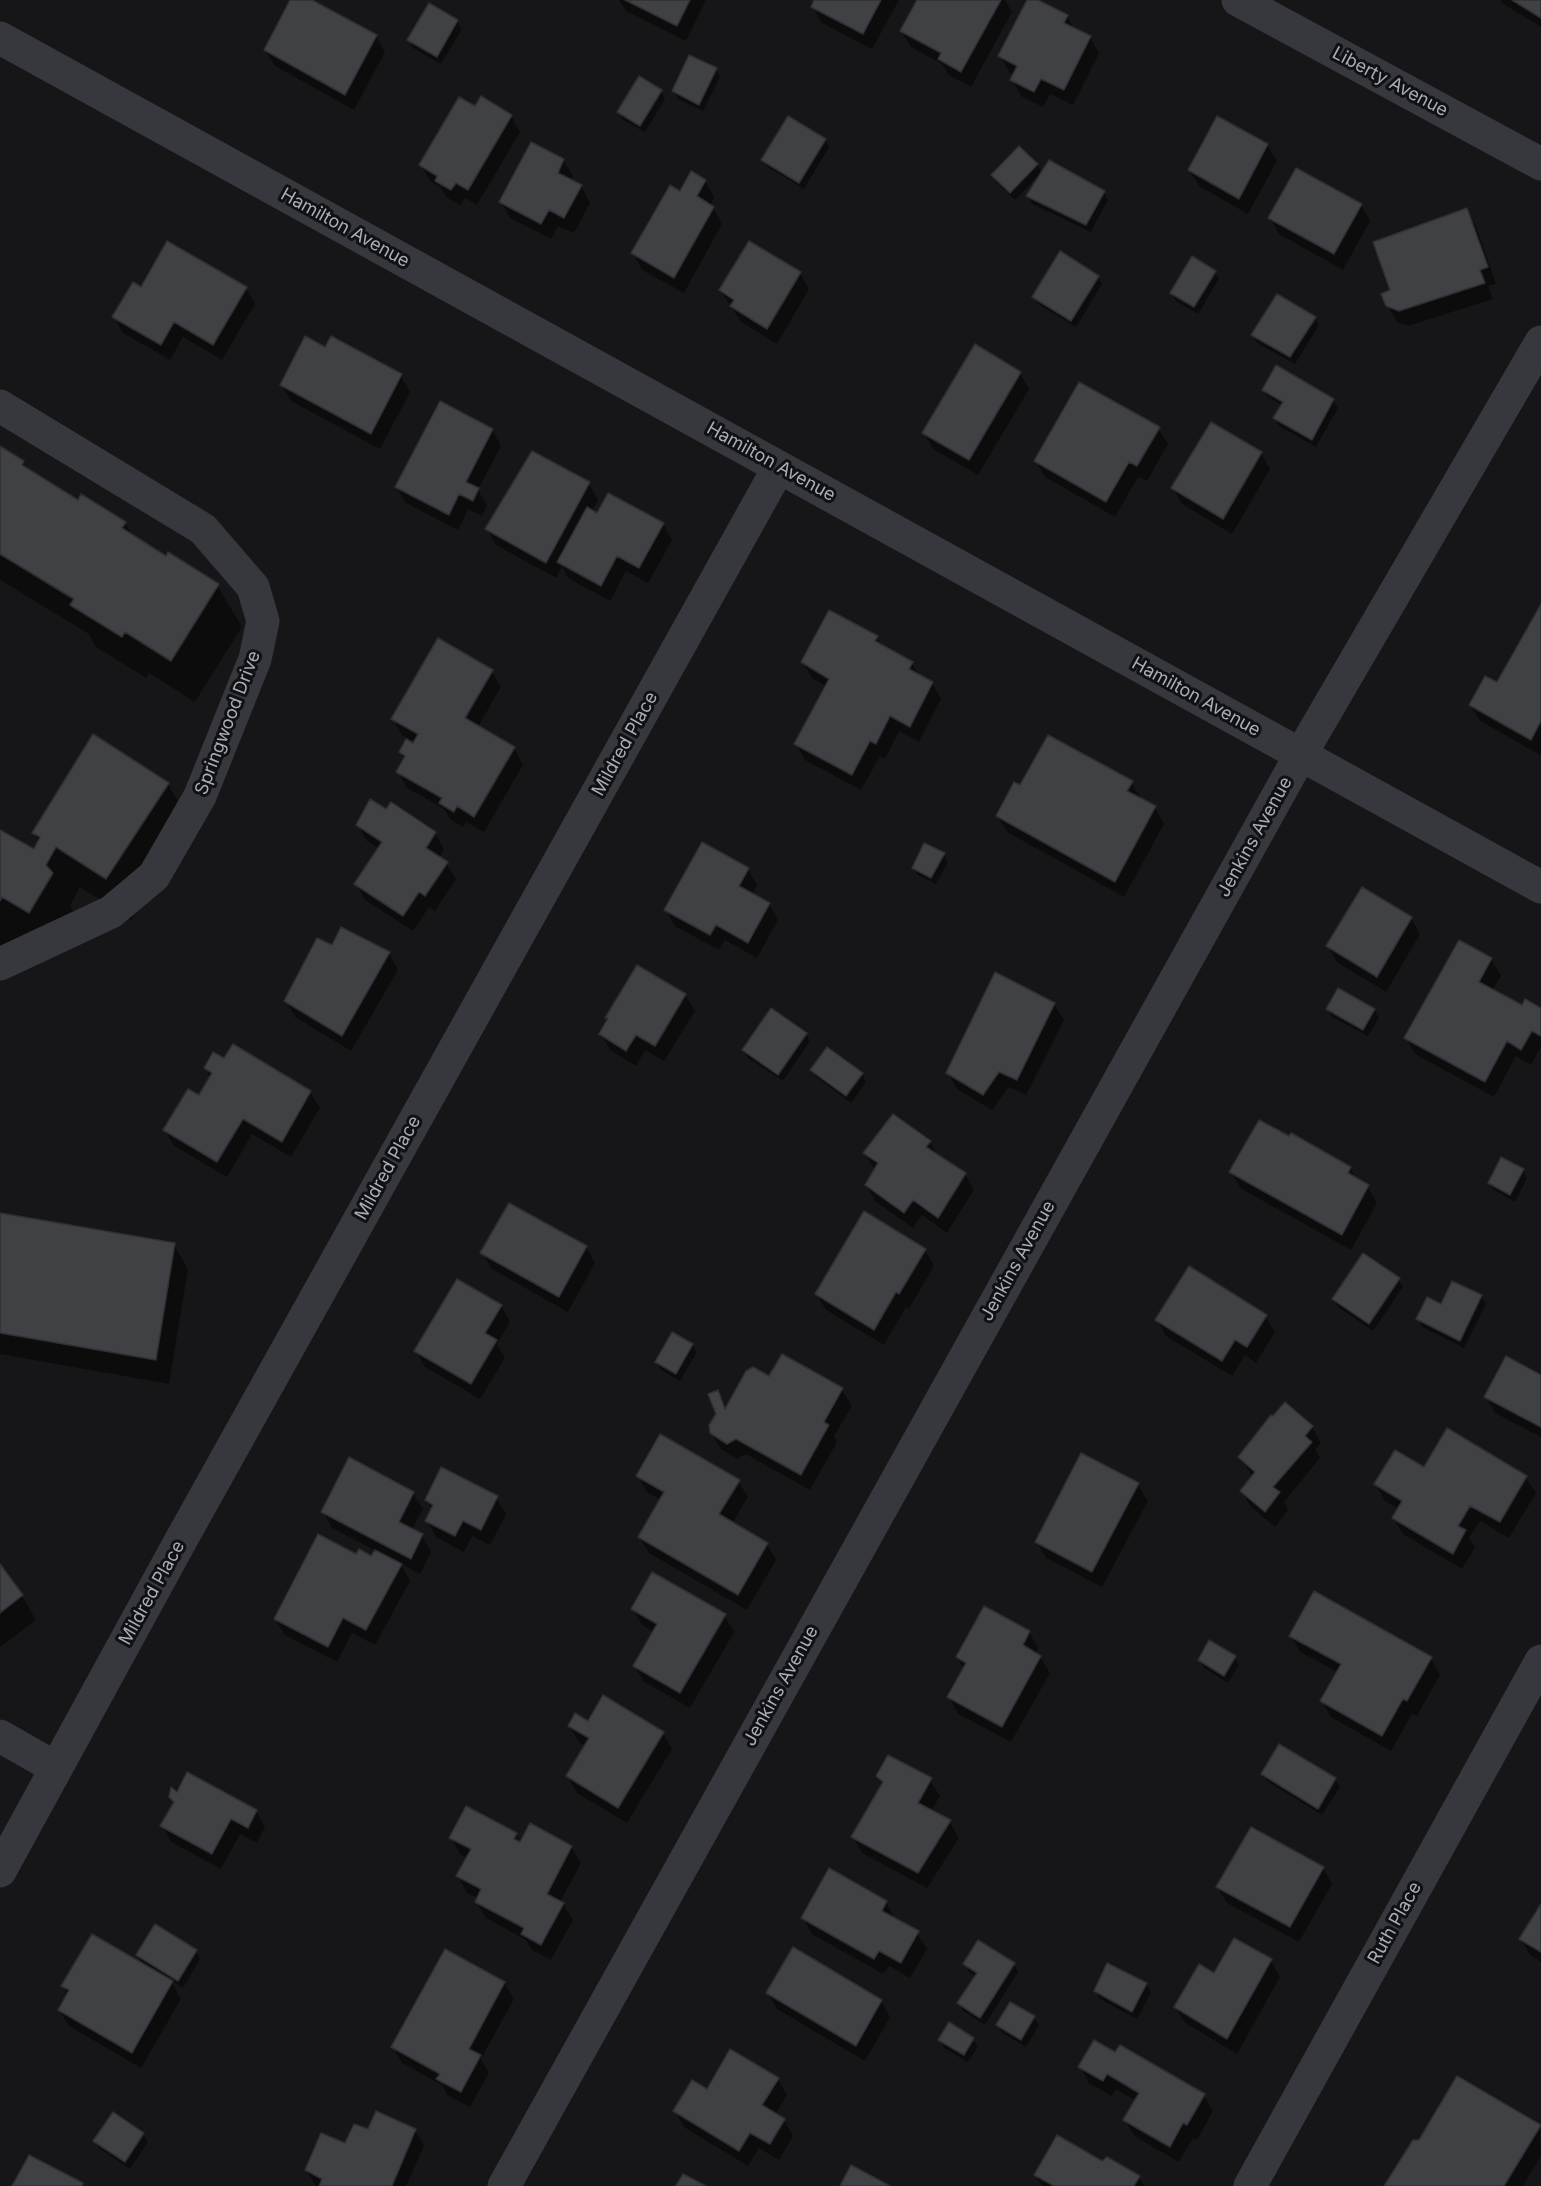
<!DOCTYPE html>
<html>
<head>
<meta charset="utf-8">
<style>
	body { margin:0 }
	canvas { display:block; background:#161618 }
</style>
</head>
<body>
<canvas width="1541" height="2186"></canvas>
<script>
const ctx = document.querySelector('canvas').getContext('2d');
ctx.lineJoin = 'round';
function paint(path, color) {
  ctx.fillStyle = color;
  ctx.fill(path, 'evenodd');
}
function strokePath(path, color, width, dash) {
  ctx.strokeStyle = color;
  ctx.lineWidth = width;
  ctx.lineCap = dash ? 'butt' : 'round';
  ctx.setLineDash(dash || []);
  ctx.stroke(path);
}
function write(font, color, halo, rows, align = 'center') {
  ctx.font = font + ' Inter,sans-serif';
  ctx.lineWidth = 6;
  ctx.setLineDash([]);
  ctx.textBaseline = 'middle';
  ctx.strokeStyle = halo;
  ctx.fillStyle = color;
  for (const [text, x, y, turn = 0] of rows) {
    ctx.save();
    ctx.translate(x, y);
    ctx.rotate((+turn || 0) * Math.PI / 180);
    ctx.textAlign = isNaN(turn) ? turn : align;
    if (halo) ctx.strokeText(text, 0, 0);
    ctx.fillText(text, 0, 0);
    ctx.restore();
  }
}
paint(new Path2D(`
	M292 0H309L376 36 385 52 354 110 275 66 265 50Z
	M619 0H706L686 41 626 11Z
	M816 0H899L872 49 822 23 813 7Z
	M918 0H1005L1012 12 971 87 949 75 942 64 911 47 901 31Z
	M1028 0H1035L1067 16 1075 30 1090 37 1099 53 1073 105 1050 94 1043 107 1021 96 1012 79 1014 75 1009 72 1000 56Z
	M1501 0H1541V27L1502 3Z
	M457 21 462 29 441 64 413 48 409 40Z
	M716 69 720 77 703 111 678 99 674 91Z
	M661 91 665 99 645 132 623 120 619 112Z
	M475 108 511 116 520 132 477 205 465 198 460 205 446 197 440 187 430 181 421 165Z
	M825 140 829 147 804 189 768 167 763 160Z
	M1267 145 1277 161 1248 214 1199 186 1189 170Z
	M563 160 573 176 570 181 581 186 590 203 574 233 558 226 551 239 510 218 501 202Z
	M1037 164 1042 173 1104 192 1108 200 1091 232 1032 204 1028 196 1040 174 1015 200 997 183 993 176Z
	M705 181 714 197 710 206 713 208 722 224 684 293 642 270 633 253 681 193Z
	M1361 205 1370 221 1343 270 1279 234 1270 218Z
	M1466 210 1476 226 1496 284 1488 286 1493 299 1408 326 1397 322 1387 305 1392 291Z
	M1215 272 1219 279 1198 314 1176 301 1172 293Z
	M800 273 809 289 777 344 741 322 720 290Z
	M1098 277 1102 284 1076 327 1038 304 1034 297Z
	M246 288 255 304 222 360 183 337 170 360 123 333 114 317Z
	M1315 318 1319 325 1295 364 1257 343 1253 335Z
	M326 349 400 375 410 392 380 449 291 401 281 385Z
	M1020 373 1029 389 978 475 933 449 924 433Z
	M1263 390 1333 400 1338 408 1316 447 1279 426 1275 418 1282 405 1268 397Z
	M1158 428 1168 444 1147 481 1138 477 1115 517 1045 477 1036 461Z
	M492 430 501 446 478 490 487 506 482 516 468 509 458 530 406 503 396 487Z
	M0 448 23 462 28 471 78 502 125 523 133 537 166 558 217 585 242 627 195 702 149 673 146 678 96 647 89 634 0 580V555L79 604 81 602 0 552Z
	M1261 453 1270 469 1232 534 1182 504 1173 488Z
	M589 484 598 500 592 511 598 515 663 524 672 540 648 583 626 571 610 601 568 578 562 566 556 578 496 545 487 529Z
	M1541 607V753L1540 755 1480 721 1470 705 1498 684Z
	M877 637 882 647 912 663 920 677 932 683 941 699 919 742 899 731 885 759 880 756 861 790 805 760 796 744 827 687 812 678 803 662Z
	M492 671 501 687 478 727 514 748 523 765 484 832 466 822 463 827 450 819 444 809 407 788 398 772 404 759 400 752 414 745 416 743 402 735 393 719Z
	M1131 782 1141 798 1140 800 1155 808 1164 824 1124 897 1007 832 997 816 1021 787Z
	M168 784 192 826 131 920 80 887 70 906 76 916 0 960V828L3 833 34 851 39 842 34 833Z
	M386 811 435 833 444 849 439 858 446 863 456 879 435 911 429 907 413 931 365 900 356 884 379 849 367 841 358 825Z
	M943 854 948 862 936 884 918 875 914 868Z
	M748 869 757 885 752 895 769 904 778 920 757 958 725 940 719 950 675 926 666 910Z
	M1411 918 1420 934 1386 992 1337 962 1328 946Z
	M1459 942 1491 959 1501 976 1492 990 1523 1007 1541 1009V1047L1531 1065 1516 1056 1494 1097 1415 1054 1406 1038Z
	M332 947 389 954 398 970 351 1051 295 1017 286 1001Z
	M637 967 685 995 695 1011 664 1061 645 1050 636 1066 610 1050 601 1034 608 1021 606 1018Z
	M1054 1004 1064 1020 1026 1095 1009 1087 992 1110 957 1089 948 1073Z
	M1328 1009 1374 1010 1379 1018 1368 1036 1332 1017Z
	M806 1034 810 1041 783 1081 748 1058 744 1050Z
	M205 1068 310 1092 320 1108 291 1157 252 1134 227 1177 174 1146 165 1130 200 1097 211 1078Z
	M812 1070 862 1074 866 1082 851 1103 816 1077Z
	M930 1142 938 1156 965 1174 974 1190 947 1233 922 1215 913 1228 876 1202 866 1185 875 1170 865 1153Z
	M1350 1168 1357 1180 1368 1187 1377 1203 1351 1250 1240 1188 1231 1172Z
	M1523 1170 1527 1178 1515 1202 1494 1190 1489 1183Z
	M0 1215 174 1245 188 1269 169 1384 0 1354Z
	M586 1247 595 1263 568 1312 492 1269 482 1253Z
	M925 1250 934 1266 909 1309 906 1307 884 1345 826 1310 816 1294Z
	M1398 1279 1403 1287 1373 1331 1338 1307 1334 1299Z
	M1481 1297 1486 1304 1464 1348 1422 1327 1418 1319 1442 1306Z
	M501 1306 510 1322 497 1344 505 1358 480 1399 425 1367 416 1351Z
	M1265 1316 1275 1332 1256 1363 1245 1355 1232 1376 1166 1336 1157 1320Z
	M692 1345 697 1352 680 1381 661 1370 656 1362Z
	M783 1356 842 1390 852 1406 834 1436 837 1442 810 1490 746 1454 737 1459 721 1449 711 1433 718 1414 717 1392 727 1409 770 1378Z
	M1541 1377V1437L1495 1413 1486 1397Z
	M1286 1404 1312 1427 1321 1443 1315 1450 1320 1458 1284 1502 1288 1510 1275 1527 1251 1507 1242 1491 1253 1477 1240 1457Z
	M1448 1430 1526 1477 1536 1493 1509 1538 1480 1521 1469 1538 1475 1547 1462 1569 1403 1534 1393 1518 1399 1509 1385 1501 1376 1485 1424 1469Z
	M1082 1455 1138 1485 1148 1501 1102 1587 1046 1558 1037 1542Z
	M638 1476 738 1481 748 1497 732 1524 767 1544 776 1560 747 1610 649 1553 639 1537 661 1500 647 1492Z
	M413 1493 423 1509 412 1530 422 1536 431 1552 420 1574 400 1563 410 1581 375 1645 352 1633 337 1662 285 1635 275 1619 357 1556 372 1558 376 1551 332 1528 323 1511Z
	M496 1498 506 1514 490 1545 472 1536 464 1552 436 1537 427 1521 432 1510 426 1500Z
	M0 1567 22 1596 36 1620 0 1647Z
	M633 1609 724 1615 734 1632 690 1708 644 1682 634 1666 654 1632 642 1625Z
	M1029 1632 1038 1648 1035 1654 1040 1657 1050 1673 1011 1742 958 1714 949 1697 964 1669 957 1657Z
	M1291 1636 1431 1658 1440 1675 1417 1716 1412 1714 1391 1751 1331 1717 1322 1701 1338 1672 1300 1652Z
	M1234 1657 1239 1665 1228 1683 1204 1668 1199 1660Z
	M588 1723 663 1733 672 1749 627 1823 577 1793 568 1777 586 1746 579 1742 569 1726Z
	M1263 1774 1335 1779 1340 1787 1322 1815 1267 1781Z
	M878 1776 930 1780 940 1796 931 1811 950 1822 959 1838 927 1888 862 1853 853 1837 883 1784Z
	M178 1794 256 1811 265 1827 257 1843 240 1834 221 1869 171 1842 162 1826 174 1804 170 1797Z
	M515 1834 521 1844 571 1847 581 1863 560 1902 563 1904 573 1920 551 1960 532 1950 526 1940 486 1918 476 1902 478 1898 467 1893 458 1876 468 1858 460 1854 451 1838Z
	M1323 1868 1332 1884 1299 1942 1227 1903 1217 1887Z
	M886 1902 895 1918 917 1933 927 1949 910 1978 889 1966 883 1974 812 1934 803 1918Z
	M1541 1907V1962L1530 1955 1521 1939Z
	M196 1951 200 1959 183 1988 171 1980 181 1999 141 2068 69 2026 59 2010 68 1995 63 1986 144 1966 138 1955Z
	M1271 1961 1280 1977 1237 2054 1185 2023 1175 2007 1214 1975Z
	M965 1964H1014L1018 1972 985 2025 963 2011 959 2003 976 1976 969 1972Z
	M504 1983 514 1999 481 2059 489 2073 470 2107 447 2095 442 2085 402 2063 393 2047Z
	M1146 1984 1151 1992 1137 2019 1100 1999 1095 1991Z
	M768 1993 881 2001 890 2017 865 2061 777 2009Z
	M1034 2017 1039 2025 1026 2047 1002 2033 998 2025Z
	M973 2039 978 2047 968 2062 944 2048 940 2040Z
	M1116 2054 1204 2095 1213 2111 1197 2140 1193 2138 1179 2162 1134 2136 1125 2120 1136 2101 1116 2089 1112 2096 1089 2083 1080 2067Z
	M778 2079 787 2095 775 2115 784 2120 793 2136 779 2160 759 2148 748 2166 684 2127 675 2111 707 2091Z
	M113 2114 143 2134 148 2142 130 2169 100 2149 95 2141Z
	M1540 2126 1541 2156 1523 2186H1386L1420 2142Z
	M415 2130 424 2146 406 2186H316L306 2170 346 2145Z
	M1102 2162 1139 2177 1144 2186H1042L1036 2175Z`), '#0007');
const building = new Path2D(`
	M290 0H312L377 35 345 95 264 50Z
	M625 0H690L677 26Z
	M814 0H881L863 34 811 7Z
	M917 0H1001L961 72 938 59 941 53 900 31Z
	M1027 0H1038L1068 15 1064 23 1091 36 1064 90 1041 79 1034 92 1010 80 1017 66 998 56Z
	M1512 0H1541V18Z
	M429 3 458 20 437 57 407 40Z
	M689 55 717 68 699 105 672 91Z
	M639 76 662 90 640 126 617 112Z
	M481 96 512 115 468 190 456 183 451 190 435 181 437 176 419 165 459 97 475 106Z
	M788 116 826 139 799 183 761 160Z
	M1217 116 1268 144 1239 199 1188 170Z
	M531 142 564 159 558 173 582 185 564 218 549 210 541 224 499 202Z
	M1019 146 1038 164 1010 193 991 175Z
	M1049 160 1105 191 1086 225 1026 196Z
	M1296 168 1362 204 1334 254 1268 218Z
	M691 171 706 180 697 196 714 207 674 278 631 253 670 185 680 191Z
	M1467 208 1488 267 1480 270 1485 283 1399 311 1386 306 1381 294 1390 290 1373 242Z
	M167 241 247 287 213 345 174 322 161 345 112 317 133 282 141 287Z
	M749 241 801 272 767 329 730 306 734 300 719 290Z
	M1060 251 1099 276 1071 321 1032 297Z
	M1192 256 1216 271 1194 307 1170 293Z
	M1277 294 1316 317 1290 357 1251 335Z
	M305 336 325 347 331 336 402 374 371 434 280 385Z
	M975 344 1021 372 969 460 922 433Z
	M1276 365 1334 399 1312 440 1273 418 1283 402 1262 390Z
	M1079 382 1160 427 1137 466 1129 462 1106 502 1034 461Z
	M440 401 493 429 466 482 479 488 473 501 459 494 449 515 395 487Z
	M1211 422 1262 452 1223 519 1171 488Z
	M0 446 24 461 22 465 78 500 81 494 126 522 122 528 166 556 168 552 219 584 171 661 125 632 122 637 70 605 74 599 0 554Z
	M532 451 590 482 546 563 485 529Z
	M608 493 664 523 639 568 617 556 601 586 557 562 587 507 597 513Z
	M1541 604V721L1531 740 1469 705 1485 676 1497 682Z
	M829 610 878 636 875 641 913 662 909 669 933 682 910 727 890 716 876 744 870 741 852 775 794 744 829 679 801 662Z
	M438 638 493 670 465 718 515 747 474 817 457 806 454 812 439 803 442 798 396 772 405 756 399 752 406 739 413 743 418 734 391 719Z
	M93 734 169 783 106 879 56 847 46 865 53 873 29 913 2 897 0 901V830L34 849 40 837 32 833Z
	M1048 735 1133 781 1127 791 1156 806 1115 882 996 816 1014 782 1020 785Z
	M370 799 386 809 391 802 436 832 426 848 448 862 425 896 419 892 403 916 354 884 382 842 356 825Z
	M702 842 749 868 739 886 770 903 748 943 716 925 710 935 664 910Z
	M924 843 945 853 931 878 912 868Z
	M1362 887 1412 917 1377 977 1326 946Z
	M341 927 390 952 342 1036 284 1001 317 938 332 945Z
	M1459 940 1492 958 1479 982 1522 1005 1525 999 1541 1008V1036L1532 1031 1521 1050 1507 1041 1485 1082 1404 1038Z
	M637 965 686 994 655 1046 636 1035 626 1051 599 1034 608 1018H605Z
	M995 972 1055 1003 1017 1080 999 1072 983 1095 946 1073Z
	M1338 988 1375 1009 1363 1030 1326 1009Z
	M771 1008 807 1033 778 1075 742 1050Z
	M233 1044 311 1091 282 1142 243 1119 217 1162 163 1130 188 1089 199 1095 212 1073 204 1068 213 1052 224 1058Z
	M827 1047 863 1073 846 1096 810 1070Z
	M893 1114 931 1141 926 1147 966 1173 938 1218 913 1200 904 1213 865 1185 878 1163 863 1153Z
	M1259 1120 1289 1136 1291 1133 1351 1167 1348 1173 1369 1185 1342 1235 1229 1172Z
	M1501 1157 1524 1169 1510 1195 1488 1183Z
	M509 1203 587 1246 559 1297 480 1253Z
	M864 1211 926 1249 899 1294 896 1292 874 1330 815 1294Z
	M0 1213 175 1243 156 1360 0 1333Z
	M1363 1253 1400 1278 1369 1324 1332 1299Z
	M1189 1266 1267 1315 1247 1347 1235 1340 1222 1361 1155 1320Z
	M457 1279 502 1305 485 1333 497 1340 471 1384 414 1351Z
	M1452 1281 1482 1295 1460 1341 1416 1319 1427 1297 1441 1304Z
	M672 1332 693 1344 676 1374 655 1362Z
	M782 1354 843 1388 824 1422 829 1425 801 1475 736 1439 727 1444 710 1433 709 1425 716 1414 708 1394 718 1390 725 1409 746 1371 753 1367 769 1376Z
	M1506 1356 1541 1375V1427L1484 1397Z
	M1285 1402 1313 1426 1305 1436 1312 1442 1273 1487 1280 1492 1265 1512 1240 1491 1255 1472 1238 1457 1271 1415 1273 1416Z
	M1447 1428 1527 1476 1500 1522 1470 1506 1458 1526 1466 1530 1453 1554 1392 1518 1402 1501 1374 1484 1395 1450 1424 1467Z
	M660 1434 740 1480 719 1514 768 1543 738 1595 638 1537 664 1492 636 1476Z
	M1081 1453 1139 1483 1092 1572 1035 1542Z
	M349 1457 414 1492 399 1522 423 1534 411 1559 321 1512Z
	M441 1467 498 1496 481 1530 463 1521 455 1536 425 1521 433 1505 425 1500Z
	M318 1534 356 1554 359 1549 371 1556 375 1550 402 1564 366 1630 343 1618 328 1647 274 1619Z
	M0 1564 23 1595 0 1613Z
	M652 1572 726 1614 680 1693 633 1666 657 1624 631 1609Z
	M1314 1591 1432 1657 1407 1701 1403 1699 1382 1736 1320 1701 1341 1664 1289 1636Z
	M984 1606 1030 1631 1023 1645 1041 1656 1002 1727 947 1697 966 1663 956 1657Z
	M1209 1640 1236 1656 1224 1676 1198 1660Z
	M603 1695 664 1732 618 1808 566 1776 589 1738 568 1726 575 1713 588 1721Z
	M1279 1744 1336 1778 1318 1809 1261 1774Z
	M888 1755 932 1778 918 1803 951 1820 918 1873 851 1837 883 1782 876 1776Z
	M187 1772 257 1810 248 1828 231 1819 212 1854 160 1826 174 1802 169 1797 171 1787 177 1792Z
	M466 1806 517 1833 514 1839 520 1842 530 1823 572 1846 547 1894 564 1903 541 1945 521 1934 524 1928 475 1902 481 1889 456 1876 471 1849 449 1838Z
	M1251 1827 1324 1867 1290 1927 1216 1887Z
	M829 1868 887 1901 882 1911 919 1931 901 1963 879 1951 874 1959 801 1918Z
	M1541 1904V1952L1519 1939Z
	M155 1924 197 1950 178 1981 136 1955Z
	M92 1934 173 1981 132 2053 58 2010 69 1990 61 1986Z
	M1234 1938 1272 1959 1227 2039 1174 2007 1199 1964 1214 1973Z
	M978 1940 1015 1963 980 2018 957 2003 977 1973 963 1964Z
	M793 1947 882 2000 856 2046 766 1993Z
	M445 1949 505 1982 469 2049 481 2055 461 2092 436 2079 440 2074 391 2047Z
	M1107 1963 1147 1983 1132 2012 1094 1991Z
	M1010 2002 1035 2016 1021 2040 996 2025Z
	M949 2022 974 2038 964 2055 938 2040Z
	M1094 2040 1115 2052 1120 2045 1205 2094 1187 2125 1183 2123 1170 2147 1123 2120 1139 2093 1107 2074 1103 2081 1078 2067Z
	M730 2049 779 2078 762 2105 785 2119 770 2144 750 2133 739 2151 673 2111 692 2080 707 2089Z
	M1457 2076 1541 2125 1504 2186H1384L1413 2140H1419Z
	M376 2111 416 2129 392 2186H319L322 2179 305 2170 321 2133 345 2143 354 2124 368 2129Z
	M113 2112 144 2133 125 2162 93 2141Z
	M1057 2135 1102 2161 1107 2157 1140 2176 1134 2186H1054L1034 2175Z
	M29 2155 83 2183 82 2186H12Z
	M851 2165 890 2186H840Z
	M683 2174 706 2186H676Z`);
paint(building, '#404145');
strokePath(building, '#303034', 1.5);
strokePath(new Path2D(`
	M1238 0 1541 164
	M0 38 1541 887
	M0 406 203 529 253 587 263 621 255 659 200 796 154 876 111 912 0 964
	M0 1736 56 1768
	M0 1871 181 1540 779 467
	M504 2186 1301 754 1541 342
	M1250 2186 1541 1661`), '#37383d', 33);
write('18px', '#a8adb8', '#111113', [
	["Liberty Avenue",1390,82,28],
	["Hamilton Avenue",345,228,29],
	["Hamilton Avenue",771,462,29],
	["Hamilton Avenue",1196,697,29],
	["Springwood Drive",228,723,-69],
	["Mildred Place",625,744,-61],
	["Jenkins Avenue",1255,837,-61],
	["Mildred Place",388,1168,-61],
	["Jenkins Avenue",1018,1261,-61],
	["Mildred Place",152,1593,-61],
	["Jenkins Avenue",781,1686,-61],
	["Ruth Place",1395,1923,-61]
]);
</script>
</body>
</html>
